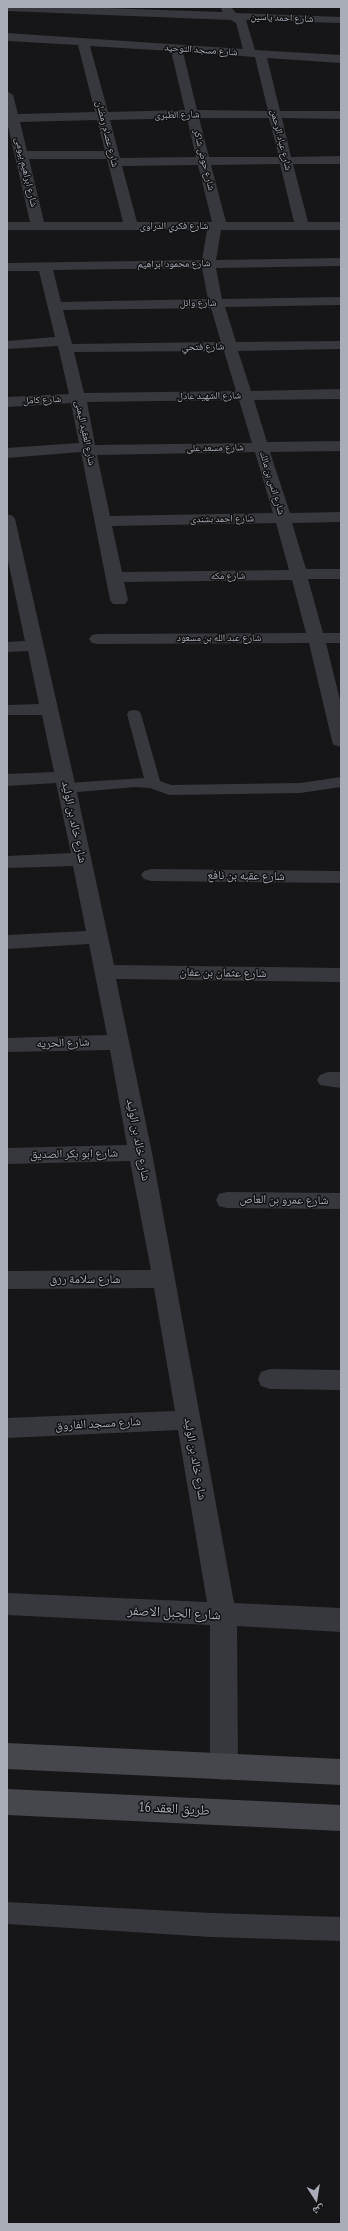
<!DOCTYPE html>
<html>
<head>
<meta charset="utf-8">
<style>
	body { margin:0 }
	#map { position:relative; width:348px; height:2231px; overflow:hidden; background:#161618; font-family:"PT Sans Narrow","Noto Naskh Arabic",sans-serif }
	canvas { display:block }
	.frame { position:absolute; inset:0; border:8px solid #a8adb8; pointer-events:none }
	.north { position:absolute; left:296px; top:2179px; width:40px; height:40px; -webkit-text-stroke:3px #111113; paint-order:stroke; rotate:168deg; font-size:11px; font-weight:700; line-height:16px; text-align:center; color:#a8adb8 }
	.north::after { content:''; display:block; margin:auto; width:14px; height:18px; background:#a8adb8; clip-path:polygon(50% 0,100% 100%,50% 72%,0 100%) }
</style>
</head>
<body>
<div id="map">
<canvas width="348" height="2231"></canvas>
<div class="frame"></div>
<div class="north">ش</div>
</div>
<script>
const ctx = document.querySelector('canvas').getContext('2d');
ctx.lineJoin = 'round';
function paint(path, color) {
  ctx.fillStyle = color;
  ctx.fill(path, 'evenodd');
}
function write(font, color, halo, rows, align = 'center') {
  ctx.font = font + ' "PT Sans Narrow","Noto Naskh Arabic",sans-serif';
  ctx.lineWidth = 3;
  ctx.setLineDash([]);
  ctx.textBaseline = 'middle';
  ctx.strokeStyle = halo;
  ctx.fillStyle = color;
  for (const [text, x, y, turn = 0] of rows) {
    ctx.save();
    ctx.translate(x, y);
    ctx.rotate((+turn || 0) * Math.PI / 180);
    ctx.textAlign = isNaN(turn) ? turn : align;
    if (halo) ctx.strokeText(text, 0, 0);
    ctx.fillText(text, 0, 0);
    ctx.restore();
  }
}
paint(new Path2D(`
	M134 710 139 711 141 714 160 781 171 785 300 783 341 777V787L300 793 169 795 150 788 135 787 67 793 62 791 59 788 62 785 67 783 144 778 127 714 129 711Z
	M7 1902 211 1913 341 1917V1941L211 1937 7 1924Z`), '#37383d');
paint(new Path2D(`
	M7 7H75L223 12 221 9 223 7H231L236 13 341 17V23L246 20 255 50 341 55V63L267 58 280 111H341V119L282 118 291 157 341 156V164H293L308 222H341V230H221L216 260 341 258V266L216 268 222 299 341 297V305L225 307 236 342 341 341V349L238 351 251 391 341 389V399L254 400 267 442 341 441V451L270 452 290 513 341 512V522L292 523 306 569H341V579H308L323 633H341V643H326L341 704V747L334 745 332 741 309 643 98 644 92 643 89 639 92 635 98 634 306 633 292 580 124 582 128 600 125 604H113L110 600 81 452 7 458V448L79 443 71 403 7 407V397L69 394 58 346 7 349V341L55 337 39 271H7V263L202 260 207 230H7V222H30L7 122V91L13 95 18 114 95 112 78 45 7 41V33L243 49 236 23 231 20 7 11ZM90 46 171 51 185 110 108 112ZM183 52 255 57 268 111 197 110ZM187 118 196 157 120 158 110 120ZM199 118H269L279 157H209ZM97 120 105 151H27L20 122ZM29 159H107L123 222H44ZM280 164 294 222H226L211 165ZM198 165 212 222H137L122 166ZM202 268 208 299 61 302 53 270ZM211 308 221 342 72 344 63 310ZM224 351 236 391 84 393 74 352ZM239 400 252 443 95 445 87 402ZM255 452 273 513 110 516 97 455ZM276 523 289 570 122 572 112 526Z
	M7 514 13 516 15 519 76 788 114 965 341 968V982L116 979 152 1153 234 1603 341 1608V1632L237 1626 238 1767 234 1776 224 1780 214 1776 210 1767V1625L7 1615V1593L207 1602 178 1430 7 1438V1418L175 1411 154 1288 7 1289V1271L151 1270 130 1161 7 1164V1148L127 1145 110 1050 7 1052V1038L107 1035 89 944 7 949V935L86 931 73 866 7 868V856L71 853 56 783 7 786V774L54 772 42 715H7V705L39 704 28 651 7 652V642L25 641 7 556Z
	M151 869 341 871V883L151 881 144 879 141 875 144 871Z
	M328 1072H341V1088L320 1085 317 1080 320 1075Z
	M227 1192 341 1193V1209L227 1208 219 1206 216 1200 219 1194Z
	M270 1369 341 1370V1390L270 1389 261 1386 258 1379 261 1372Z`), '#37383d');
paint(new Path2D(`
	M7 1743 341 1759V1785L7 1769Z
	M7 1789 341 1805V1831L7 1815Z`), '#45474d');
write('10px', '#a8adb8', '#111113', [
	["شارع احمد ياسين",282,18,2],
	["شارع مسجد التوحيد",201,50,4],
	["شارع الطبرى",177,115,-1],
	["شارع عصام رمضان",107,134,76],
	["شارع عباد الرحمن",281,140,76],
	["شارع حوض شاكر",204,160,76],
	["شارع ابراهيم بيومى",26,172,77],
	["شارع فكري الدراوى",174,226],
	["شارع محمود ابراهيم",174,264,-1],
	["شارع وائل",198,303,-1],
	["شارع فتحي",203,347,-1],
	["شارع الشهيد عادل",209,396,-1],
	["شارع كامل",42,400,-3],
	["شارع العقيد اليمنى",85,433,78],
	["شارع مسعد على",215,448,-1],
	["شارع انس بن مالك",272,483,73],
	["شارع احمد بشندى",222,519,-1],
	["شارع مكه",228,576,-1],
	["شارع عبد الله بن مسعود",219,638]
]);
write('12px', '#a8adb8', '#111113', [
	["شارع خالد بن الوليد",74,822,78],
	["شارع عقبه بن نافع",246,876,1],
	["شارع عثمان بن عفان",223,973,1],
	["شارع الحريه",63,1043,-2],
	["شارع خالد بن الوليد",138,1140,79],
	["شارع ابو بكر الصديق",74,1154,-1],
	["شارع عمرو بن العاص",284,1200,1],
	["شارع سلامة رزق",85,1280],
	["شارع مسجد الفاروق",98,1424,-3],
	["شارع خالد بن الوليد",195,1459,80]
]);
write('14px', '#a8adb8', '#111113', [
	["شارع الجبل الاصفر",174,1613,3],
	["طريق العقد 16",174,1809,3]
]);
</script>
</body>
</html>
